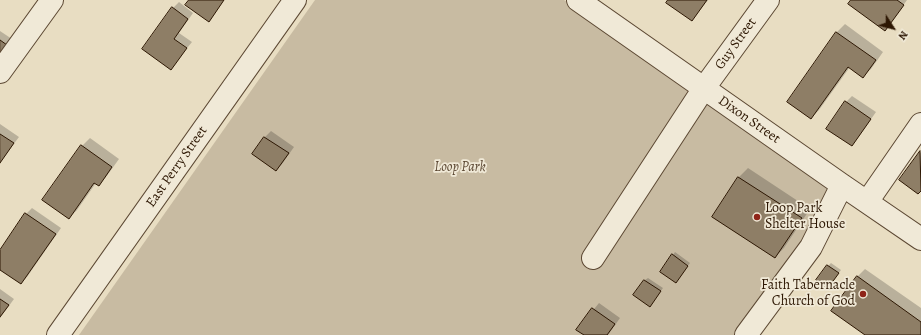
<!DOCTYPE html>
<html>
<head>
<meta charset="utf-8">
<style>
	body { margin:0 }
	#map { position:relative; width:921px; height:335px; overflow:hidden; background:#e8ddc2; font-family:Alegreya,serif }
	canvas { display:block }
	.north { position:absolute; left:873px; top:8px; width:40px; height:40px; -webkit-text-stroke:3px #f0e9d7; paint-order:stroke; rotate:126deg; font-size:11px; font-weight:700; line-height:16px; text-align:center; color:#2d1703 }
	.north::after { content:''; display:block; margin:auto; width:14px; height:18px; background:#2d1703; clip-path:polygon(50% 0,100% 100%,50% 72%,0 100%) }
</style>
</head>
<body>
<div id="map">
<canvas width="921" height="335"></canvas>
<div class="north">N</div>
</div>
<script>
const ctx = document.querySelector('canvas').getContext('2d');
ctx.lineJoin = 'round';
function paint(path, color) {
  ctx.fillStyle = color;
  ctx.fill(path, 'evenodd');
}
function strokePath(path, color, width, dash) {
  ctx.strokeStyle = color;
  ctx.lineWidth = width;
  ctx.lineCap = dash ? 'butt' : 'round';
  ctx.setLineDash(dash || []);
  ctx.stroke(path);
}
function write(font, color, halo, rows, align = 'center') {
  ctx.font = font + ' Alegreya,serif';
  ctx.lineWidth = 3.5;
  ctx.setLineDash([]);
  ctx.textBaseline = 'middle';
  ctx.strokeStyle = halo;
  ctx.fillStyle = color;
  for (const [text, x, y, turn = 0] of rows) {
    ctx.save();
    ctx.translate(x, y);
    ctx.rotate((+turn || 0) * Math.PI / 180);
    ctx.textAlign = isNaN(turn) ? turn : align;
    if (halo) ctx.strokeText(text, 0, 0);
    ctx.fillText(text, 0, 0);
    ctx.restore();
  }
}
paint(new Path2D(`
	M315 0H564L842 185 746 335H79Z`), '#c8bba2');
paint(new Path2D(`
	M669 0H708L692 20Z
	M852 0H907L890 24Z
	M179 2 193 13 179 33 192 42 171 68 173 8Z
	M845 24 883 52 871 69 863 76 850 67 819 110 811 118 788 102 837 32Z
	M0 31 12 39 0 56Z
	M852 96 876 112 857 139 852 145 828 128 846 102Z
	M0 124 19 137 0 162Z
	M271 131 294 147 282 164 276 170 253 154 265 137Z
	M90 138 119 159 106 177 99 185 96 183 77 210 69 218 82 146Z
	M921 152V190L918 193 900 179Z
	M748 168 810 209 784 248 775 257 713 217 739 177Z
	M32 208 61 228 27 277 21 283 0 268V251L26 214Z
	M675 252 690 263 676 282 673 255Z
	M831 263 841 270 831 284 828 266Z
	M865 269 921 308V335H866L857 277Z
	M648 278 663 288 650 306 645 280Z
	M0 289 14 299 0 318Z
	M599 303 620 318 608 335H586L578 329Z`), '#0003');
const building = new Path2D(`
	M189 0H224L209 22 185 5Z
	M668 0H707L692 21 666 3Z
	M851 0H897L904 5 885 31 848 4Z
	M172 7 188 19 174 39 187 48 171 70 142 49Z
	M836 32 876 60 863 78 848 67 811 119 787 102Z
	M0 40 7 45 0 55Z
	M845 101 871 119 852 146 826 129Z
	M0 134 14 143 0 163Z
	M264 137 289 153 276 171 252 154Z
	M81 145 112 167 99 186 94 183 69 219 42 200Z
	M920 151 921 191 918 194 899 180Z
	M738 177 802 218 775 258 712 217Z
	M25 213 56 234 21 284 0 270V250Z
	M672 254 688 266 676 283 660 272Z
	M827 265 839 273 828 288 816 280Z
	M857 276 921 322V335H865L831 311Z
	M644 280 661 291 650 307 633 295Z
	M0 299 9 305 0 317Z
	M592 308 615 324 607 335H584L576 330Z`);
paint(building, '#8e7e66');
strokePath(building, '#2d1703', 1);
const minor = new Path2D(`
	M578 0 842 185 921 239
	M0 72 52 0
	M867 202 921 124
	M593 258 704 88 768 0
	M58 335 295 0
	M746 335 811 247 842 185`);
strokePath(minor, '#5c4833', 24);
strokePath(minor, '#f0e9d7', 22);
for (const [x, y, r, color] of [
	[757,217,4,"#8f2418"],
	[863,294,4,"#8f2418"]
]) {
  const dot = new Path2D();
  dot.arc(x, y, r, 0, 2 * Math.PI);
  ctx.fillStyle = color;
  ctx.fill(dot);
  strokePath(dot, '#f0e9d7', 1.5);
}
write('14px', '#2d1703', '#f0e9d7', [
	["Guy Street",736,44,-54],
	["Dixon Street",749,120,35],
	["East Perry Street",177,167,-55]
]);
write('italic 14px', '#5c4833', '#f0e9d7', [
	["Loop Park",460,168]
]);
write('14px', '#2d1703', '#f0e9d7', [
	["Loop Park",765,209],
	["Shelter House",765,225],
	["Faith Tabernacle",855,286,"right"],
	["Church of God",855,302,"right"]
], 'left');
</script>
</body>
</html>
